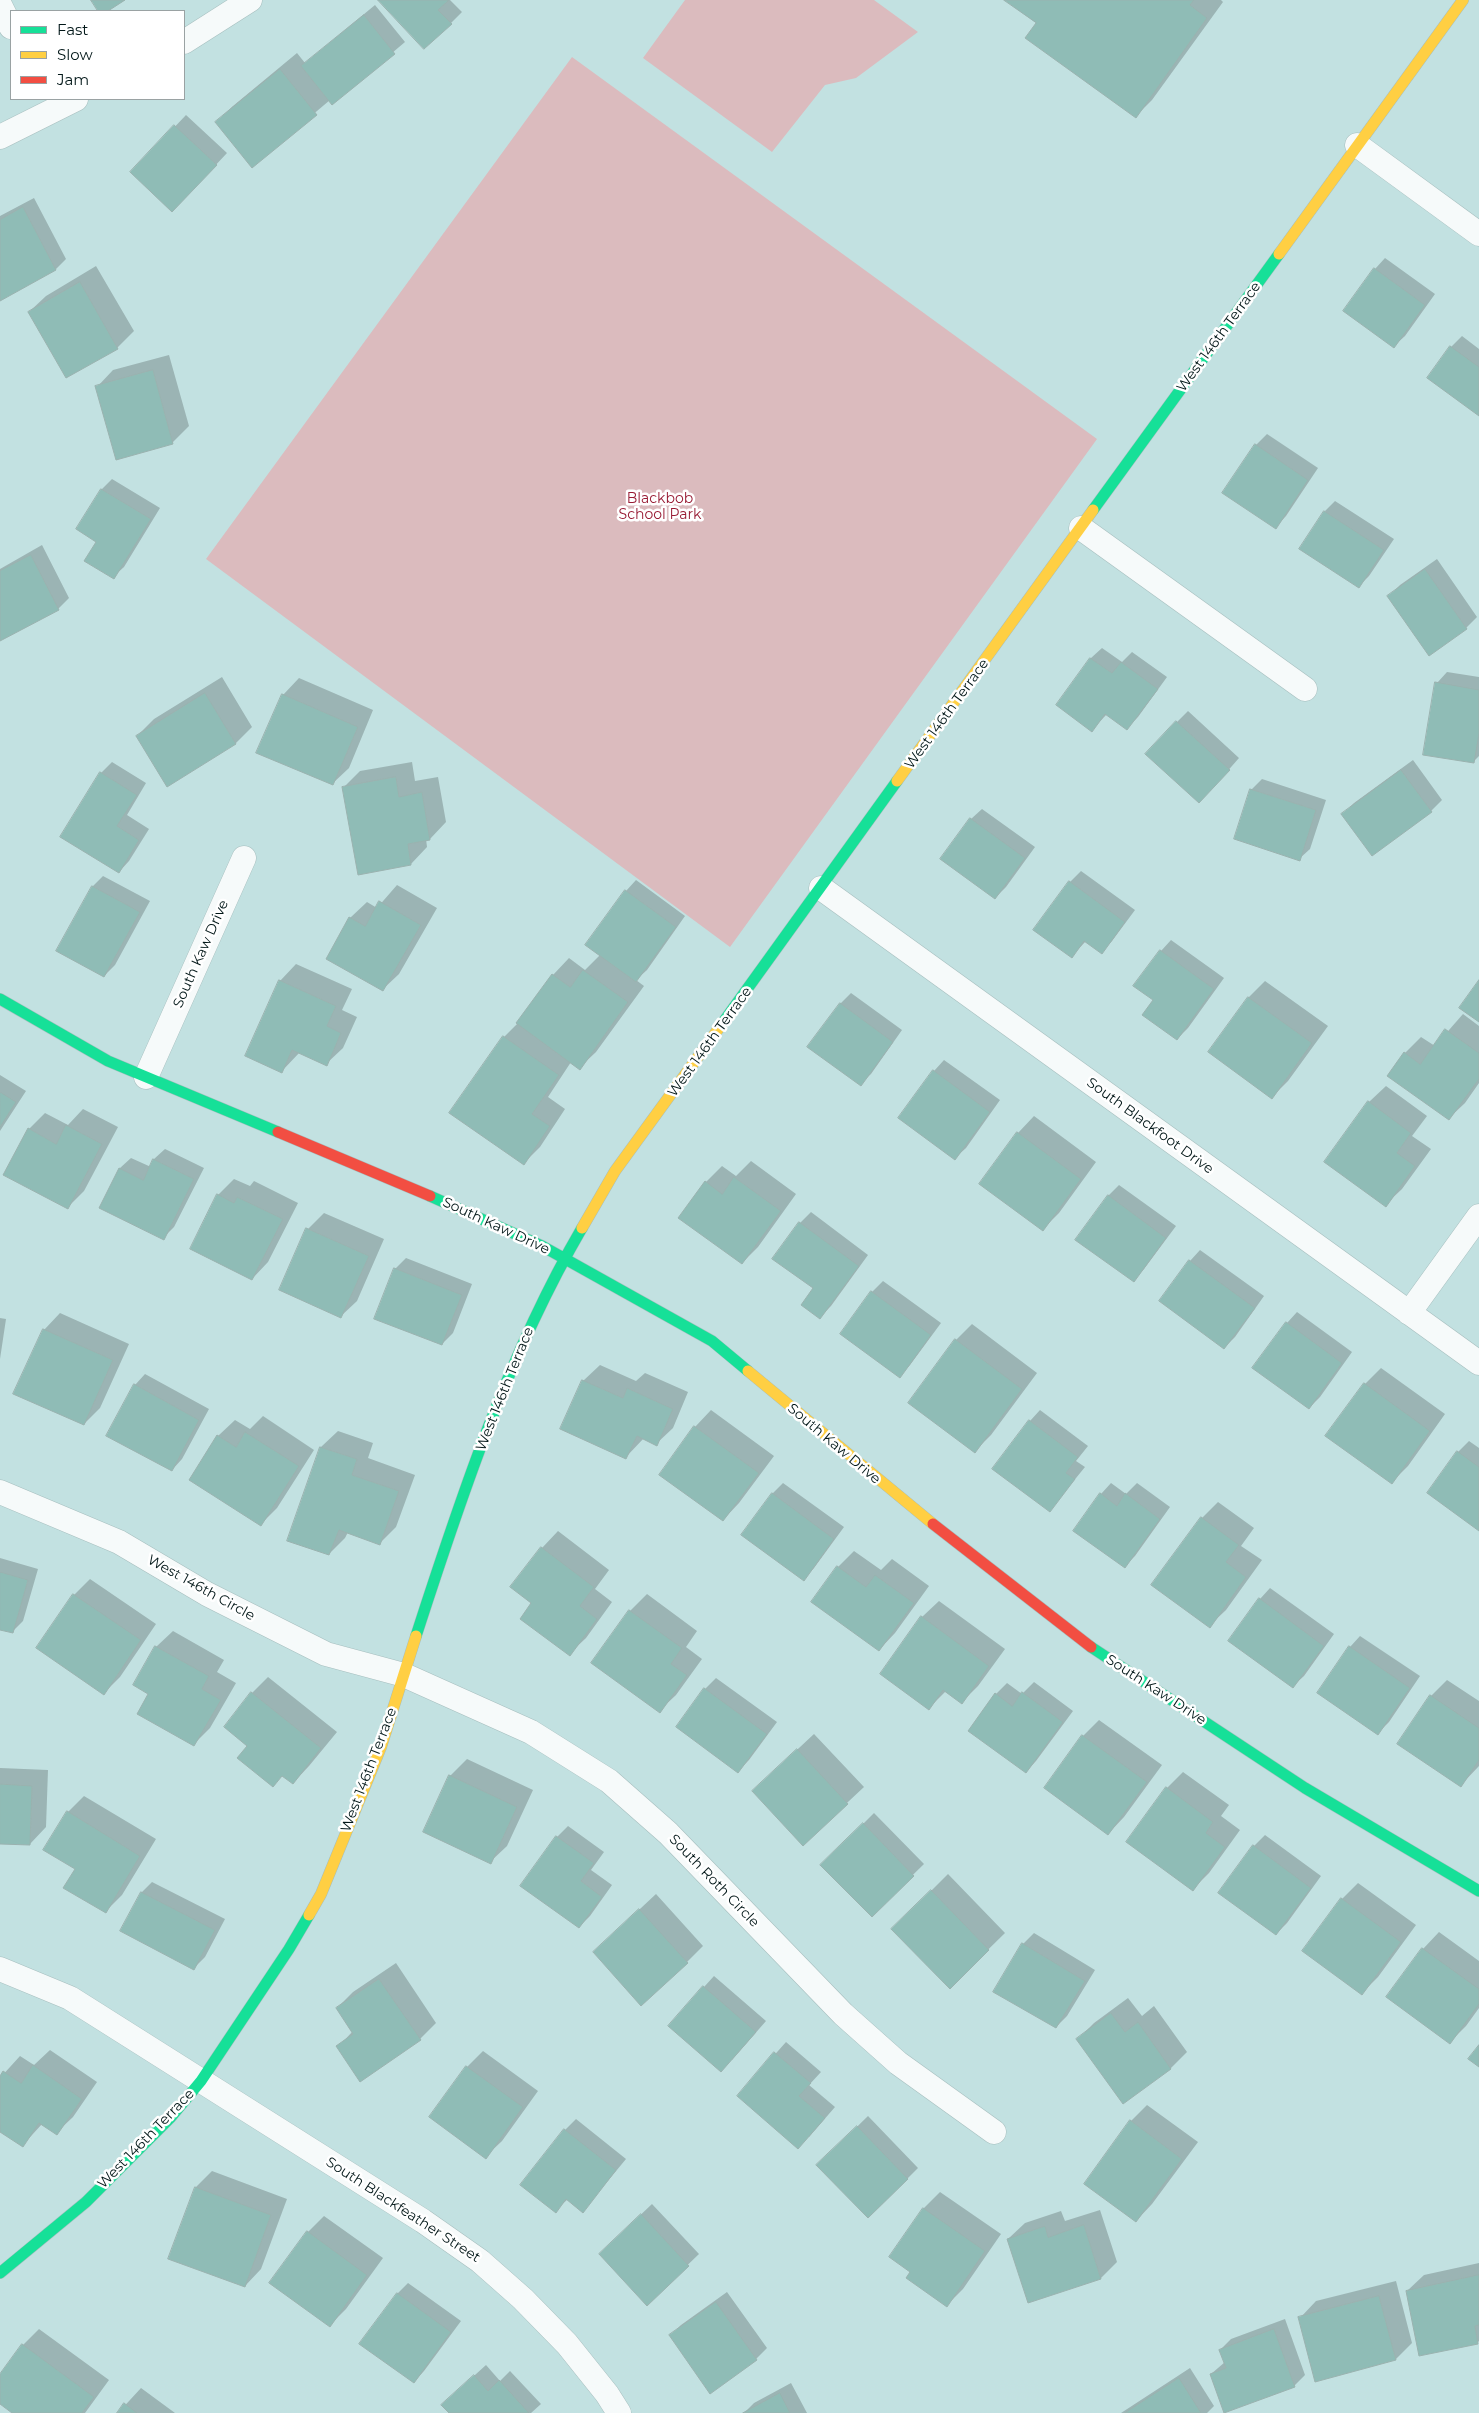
<!DOCTYPE html>
<html>
<head>
<meta charset="utf-8">
<style>
	body { margin:0 }
	#map { position:relative; width:1479px; height:2413px; overflow:hidden; background:#c2e1e1; font-family:Montserrat,sans-serif }
	canvas { display:block }
	.legend { position:absolute; left:10px; top:10px; width:175px; height:90px; box-sizing:border-box; background:#fff; border:1px solid #9aa2a3; margin:0; padding:6px 9px; list-style:none; font-size:15px; color:#021718 }
	.legend li { display:flex; align-items:center; gap:10px; height:25px }
	.legend b { width:25px; border:1px solid #9aa2a3 }
</style>
</head>
<body>
<div id="map">
<canvas width="1479" height="2413"></canvas>
<ul class="legend">
<li><b style="height:6px;background:#16e098"></b>Fast</li>
<li><b style="height:6px;background:#ffcf43"></b>Slow</li>
<li><b style="height:6px;background:#f24e42"></b>Jam</li>
</ul>
</div>
<script>
const ctx = document.querySelector('canvas').getContext('2d');
ctx.lineJoin = 'round';
function paint(path, color) {
  ctx.fillStyle = color;
  ctx.fill(path, 'evenodd');
}
function strokePath(path, color, width, dash) {
  ctx.strokeStyle = color;
  ctx.lineWidth = width;
  ctx.lineCap = dash ? 'butt' : 'round';
  ctx.setLineDash(dash || []);
  ctx.stroke(path);
}
function write(font, color, halo, rows, align = 'center') {
  ctx.font = font + ' Montserrat,sans-serif';
  ctx.lineWidth = 5;
  ctx.setLineDash([]);
  ctx.textBaseline = 'middle';
  ctx.strokeStyle = halo;
  ctx.fillStyle = color;
  for (const [text, x, y, turn = 0] of rows) {
    ctx.save();
    ctx.translate(x, y);
    ctx.rotate((+turn || 0) * Math.PI / 180);
    ctx.textAlign = isNaN(turn) ? turn : align;
    if (halo) ctx.strokeText(text, 0, 0);
    ctx.fillText(text, 0, 0);
    ctx.restore();
  }
}
paint(new Path2D(`
	M685 0H874L918 32 856 78 825 85 772 152 643 58Z
	M572 57 1097 439 730 947 206 559Z`), '#dbbbbe');
paint(new Path2D(`
	M380 0H450L462 12 451 23Z
	M1006 0H1221L1223 2 1152 100 1136 116 1038 23Z
	M375 5 405 42 333 103 330 100 252 166 216 122 233 106 297 53 305 63Z
	M186 115 227 153 183 200 132 172Z
	M34 198 66 259 56 269 0 299V216Z
	M1385 258 1435 294 1405 336 1394 346 1375 269Z
	M96 266 134 331 117 348 67 377 29 312 46 296Z
	M1462 336 1479 349V414L1451 347Z
	M169 355 189 426 172 443 97 387 113 370Z
	M1267 434 1318 468 1286 516 1276 527 1256 445Z
	M112 479 160 508 124 567 113 577 97 541 77 529 102 489Z
	M1335 501 1394 539 1369 576 1358 587 1325 511Z
	M42 545 69 598 58 609 0 639V569Z
	M1437 559 1477 617 1466 628 1389 596 1400 585Z
	M1102 648 1122 662 1132 652 1167 677 1138 717 1127 728 1107 714 1092 730 1058 704 1091 658Z
	M1447 672 1479 677V756L1473 762 1437 683Z
	M222 677 252 727 236 743 168 785 137 736 154 719Z
	M299 678 373 710 349 768 332 784 283 695Z
	M1188 711 1239 758 1210 791 1177 722Z
	M1413 760 1442 800 1431 811 1343 814 1354 803Z
	M112 762 146 783 127 815 149 829 129 861 119 872 101 773Z
	M412 762 415 781 438 777 446 822 430 839H426L427 847 411 864 343 788 360 771Z
	M1262 779 1326 800 1310 849 1299 859 1251 790Z
	M982 809 1035 847 1006 887 995 898 971 819Z
	M1081 871 1135 910 1112 941 1102 952 1086 941 1072 956 1070 882Z
	M103 876 150 901 115 965 104 976 93 886Z
	M636 880 685 916 647 970 636 980 644 986 596 1052 579 1068 571 1062 548 1097 565 1109 540 1147 524 1163 504 1037 518 1023 553 975 569 958 585 970 600 955 626 891Z
	M397 885 437 908 399 974 382 990 350 918 367 902 377 908Z
	M1171 940 1224 978 1188 1028 1177 1039 1155 1000 1161 951Z
	M296 964 352 989 342 1010 357 1017 343 1048 326 1064 300 1052 282 1071 280 981Z
	M1265 981 1328 1026 1288 1081 1272 1097 1209 1052 1249 997Z
	M851 993 902 1030 871 1074 860 1084 840 1004Z
	M1463 1014 1479 1026V1083L1465 1103 1448 1119 1389 1075 1405 1053 1421 1037 1435 1046Z
	M944 1060 1000 1100 966 1148 955 1158 934 1071Z
	M0 1075 26 1091 0 1131Z
	M1386 1086 1427 1116 1412 1136 1431 1149 1402 1189 1385 1205 1369 1102Z
	M83 1109 118 1127 84 1191 68 1207 29 1129 45 1113 68 1125Z
	M1034 1116 1096 1162 1059 1213 1043 1229 1018 1133Z
	M165 1149 204 1168 174 1227 163 1238 101 1207 120 1168 131 1158 151 1167 154 1159Z
	M751 1161 796 1194 758 1247 742 1263 706 1182 722 1166 736 1176Z
	M234 1179 250 1186 254 1181 298 1203 268 1262 252 1279 218 1195Z
	M1119 1185 1176 1226 1144 1269 1134 1280 1108 1196Z
	M811 1212 868 1255 831 1306 820 1317 800 1223Z
	M324 1213 384 1239 357 1301 340 1317 308 1229Z
	M1200 1250 1264 1296 1235 1337 1224 1348 1190 1261Z
	M406 1258 472 1284 453 1333 442 1344 395 1269Z
	M883 1281 941 1323 910 1365 900 1376 842 1334 872 1292Z
	M1297 1312 1352 1352 1320 1397 1309 1408 1287 1323Z
	M60 1313 129 1344 100 1408 84 1424 44 1330Z
	M0 1318 6 1319 0 1359Z
	M972 1324 1037 1373 991 1435 975 1451 956 1340Z
	M600 1365 636 1381 645 1373 688 1392 673 1428 656 1444 644 1438 626 1457 583 1381Z
	M1381 1368 1445 1414 1408 1466 1391 1483 1365 1384Z
	M145 1374 209 1409 182 1459 172 1470 135 1385Z
	M711 1410 774 1456 739 1503 723 1520 661 1474 695 1427Z
	M1040 1410 1088 1446 1076 1461 1085 1467 1050 1510 1030 1421Z
	M263 1416 314 1450 277 1508 261 1524 218 1436 235 1420 250 1429Z
	M338 1431 373 1443 368 1458 415 1475 396 1527 380 1543 348 1532 345 1538 329 1554 289 1540 321 1447Z
	M1469 1441 1479 1448V1530L1429 1493 1458 1452Z
	M783 1483 844 1527 814 1568 804 1579 772 1494Z
	M1111 1483 1126 1494 1137 1483 1170 1507 1135 1556 1124 1567 1101 1494Z
	M1218 1502 1254 1528 1241 1546 1262 1560 1226 1610 1209 1626 1202 1518Z
	M558 1531 609 1570 595 1589 612 1602 586 1638 569 1654 533 1603 542 1548Z
	M854 1551 881 1570 892 1559 929 1586 895 1633 879 1650 838 1567Z
	M0 1558 38 1569 23 1621 12 1632 0 1628Z
	M90 1579 156 1624 120 1677 104 1693 74 1595Z
	M1270 1588 1334 1634 1304 1676 1293 1686 1260 1599Z
	M647 1594 697 1631 686 1647 702 1659 676 1695 659 1711 593 1663 630 1611Z
	M939 1601 1005 1649 978 1686 962 1702 946 1691 929 1708 922 1617Z
	M173 1631 224 1660 217 1672 236 1683 210 1728 194 1744 150 1693 156 1647Z
	M1360 1636 1420 1676 1389 1722 1378 1733 1350 1647Z
	M268 1677 337 1732 309 1766 293 1783 249 1745 252 1693Z
	M716 1678 777 1722 749 1760 738 1771 705 1689Z
	M1447 1680 1479 1701V1766L1461 1785 1431 1696Z
	M1034 1682 1073 1711 1036 1761 1026 1772 996 1694 1007 1683 1022 1694Z
	M1099 1720 1162 1765 1124 1817 1108 1834 1083 1736Z
	M814 1734 864 1787 803 1844 770 1775Z
	M467 1759 533 1790 507 1846 490 1862 450 1776Z
	M0 1768 48 1770 46 1827 30 1844 0 1843Z
	M1183 1772 1229 1805 1221 1816 1240 1830 1209 1873 1193 1889 1167 1788Z
	M84 1796 156 1839 122 1895 105 1912 76 1869 68 1812Z
	M874 1813 924 1864 872 1915 822 1865Z
	M568 1826 604 1852 591 1870 612 1885 590 1916 579 1927 522 1885 557 1837Z
	M1265 1835 1321 1876 1287 1923 1276 1934 1254 1846Z
	M948 1874 1005 1933 950 1987 893 1929Z
	M152 1882 225 1919 205 1957 194 1968 122 1931 142 1892Z
	M1358 1883 1416 1925 1378 1977 1362 1993 1342 1899Z
	M656 1894 703 1946 687 1962 611 1936Z
	M1439 1932 1479 1961V2008L1466 2026 1450 2042 1423 1949Z
	M1034 1933 1095 1970 1067 2016 1056 2027 1023 1944Z
	M396 1963 436 2023 420 2039 338 2047 353 2031 337 2008 353 1992Z
	M714 1976 766 2021 732 2060 704 1987Z
	M1128 1998 1142 2016 1154 2006 1187 2052 1171 2068 1124 2102 1078 2039 1094 2023Z
	M786 2042 821 2072 809 2085 835 2107 809 2137 738 2096Z
	M50 2050 97 2082 73 2117 56 2133 42 2124 22 2146 0 2130V2078L20 2056 34 2065Z
	M483 2051 538 2091 502 2141 485 2157 467 2067Z
	M1147 2105 1198 2142 1152 2204 1136 2221 1131 2121Z
	M868 2116 918 2168 869 2217 818 2165Z
	M576 2119 626 2159 583 2211 568 2199 555 2211 565 2130Z
	M212 2171 287 2199 261 2269 245 2286 170 2258 196 2187Z
	M940 2192 1001 2234 963 2289 947 2305 912 2272 923 2209Z
	M652 2204 699 2254 647 2304 611 2243Z
	M1100 2210 1117 2262 1101 2278 1028 2302 1008 2239 1025 2223 1061 2211 1065 2221Z
	M324 2216 383 2258 346 2309 330 2325 308 2232Z
	M1479 2263V2341L1477 2343 1407 2291 1424 2275Z
	M1396 2281 1412 2343 1396 2359 1300 2318 1316 2301Z
	M408 2283 461 2321 424 2371 414 2382 361 2344 398 2293Z
	M727 2292 767 2348 756 2359 671 2335 681 2325Z
	M1285 2319 1305 2375 1294 2386 1211 2374 1225 2362 1220 2350 1231 2339Z
	M39 2329 109 2380 85 2413H14L0 2403V2376L23 2345Z
	M486 2365 500 2381 510 2371 541 2404 531 2413H451L454 2394Z
	M1190 2368 1214 2406 1207 2413H1121Z
	M791 2383 807 2413H744L754 2403Z
	M141 2388 175 2413H118Z`), '#0003');
const building = new Path2D(`
	M91 0H125L108 11H98Z
	M378 0H449L438 10 452 24 424 49Z
	M1004 0H1194L1190 5 1207 18 1136 118 1025 38 1036 23Z
	M364 15 395 54 332 105 301 66Z
	M280 69 317 115 252 168 215 122Z
	M174 125 217 165 172 212 130 172Z
	M23 207 56 270 0 301V220Z
	M1374 268 1425 305 1394 348 1343 311Z
	M80 282 118 349 66 378 28 312Z
	M1450 346 1479 367V416L1427 378Z
	M153 370 173 444 116 460 95 386Z
	M1255 444 1308 480 1276 529 1222 493Z
	M101 489 151 519 114 579 84 561 96 542 76 529Z
	M1324 511 1384 550 1359 588 1299 549Z
	M31 555 59 610 0 641V571Z
	M1425 569 1467 629 1429 656 1387 596Z
	M1090 658 1112 673 1121 662 1158 689 1127 730 1105 714 1092 732 1056 705Z
	M1435 682 1479 690V734L1474 763 1423 755Z
	M205 693 236 744 167 787 136 736Z
	M282 694 358 727 333 785 256 753Z
	M1176 721 1230 770 1199 803 1145 754Z
	M1401 770 1432 812 1372 856 1341 814Z
	M100 772 137 795 117 826 139 840 119 873 60 837Z
	M396 777 399 797 422 792 430 840 408 844 411 865 358 875 342 787Z
	M1250 789 1316 810 1300 861 1234 839Z
	M970 818 1025 858 995 899 940 859Z
	M1069 881 1125 922 1102 954 1084 941 1072 958 1033 930Z
	M92 886 140 912 104 977 56 951Z
	M625 890 676 927 636 982 585 945Z
	M379 901 421 925 383 991 326 959 349 917 365 926Z
	M1160 950 1214 989 1177 1040 1142 1015 1153 1000 1133 986Z
	M583 970 628 1002 580 1070 516 1023 552 974 570 987Z
	M279 980 336 1006 327 1026 341 1033 327 1066 292 1050 282 1073 245 1056Z
	M1479 980V1022L1459 1008Z
	M1248 997 1312 1043 1272 1099 1208 1052Z
	M840 1003 893 1042 861 1086 807 1047Z
	M1445 1029 1479 1053V1079L1449 1120 1387 1076 1404 1052 1420 1064Z
	M503 1036 559 1075 532 1114 550 1126 524 1165 449 1113Z
	M933 1070 990 1112 955 1160 898 1118Z
	M0 1092 16 1102 0 1127Z
	M1368 1101 1411 1133 1397 1153 1415 1166 1386 1207 1324 1162Z
	M66 1125 102 1144 68 1209 3 1175 28 1128 56 1144Z
	M1017 1132 1081 1179 1043 1231 979 1184Z
	M153 1159 194 1179 164 1240 99 1208 119 1168 143 1180Z
	M734 1177 781 1211 742 1264 678 1218 705 1181 722 1194Z
	M217 1194 234 1203 237 1197 283 1219 252 1280 190 1249Z
	M1108 1195 1166 1238 1134 1282 1075 1240Z
	M799 1222 859 1266 820 1319 801 1305 813 1288 772 1259Z
	M306 1228 369 1256 341 1318 279 1290Z
	M1189 1260 1255 1308 1224 1349 1159 1301Z
	M394 1268 462 1295 442 1345 374 1319Z
	M871 1291 931 1335 900 1378 840 1334Z
	M1286 1322 1342 1363 1309 1409 1252 1368Z
	M43 1329 113 1360 84 1425 13 1394Z
	M955 1339 1022 1389 975 1453 908 1403Z
	M582 1380 623 1398 627 1388 673 1409 657 1446 637 1436 626 1459 560 1429Z
	M1364 1383 1430 1431 1392 1484 1325 1436Z
	M134 1384 199 1420 172 1471 106 1436Z
	M1029 1420 1078 1457 1066 1473 1075 1479 1050 1512 992 1469Z
	M694 1426 759 1473 723 1521 659 1475Z
	M245 1432 299 1466 261 1526 189 1480 217 1435 236 1447Z
	M320 1447 357 1459 352 1475 399 1491 380 1545 339 1530 329 1555 287 1541Z
	M1457 1451 1479 1467V1531L1427 1493Z
	M772 1493 834 1539 804 1581 741 1535Z
	M1100 1493 1117 1506 1125 1493 1160 1519 1125 1568 1073 1531Z
	M1201 1517 1239 1545 1226 1562 1246 1577 1210 1628 1151 1585Z
	M541 1547 594 1587 580 1606 597 1619 570 1656 520 1619 531 1603 510 1587Z
	M837 1566 866 1587 875 1575 914 1603 879 1651 811 1602Z
	M0 1572 28 1580 13 1633 0 1630Z
	M73 1594 141 1640 104 1695 36 1648Z
	M1259 1598 1324 1646 1293 1688 1228 1641Z
	M629 1610 682 1648 671 1664 687 1675 660 1713 591 1663Z
	M921 1616 989 1666 962 1704 943 1690 929 1710 880 1674Z
	M155 1646 209 1676 202 1689 221 1700 194 1746 137 1714 148 1694 133 1685Z
	M1349 1646 1410 1688 1378 1735 1317 1693Z
	M704 1688 767 1734 738 1773 676 1727Z
	M251 1692 321 1748 293 1784 282 1776 273 1787 237 1758 247 1746 224 1727Z
	M1022 1692 1063 1722 1026 1773 968 1731 995 1693 1012 1706Z
	M1430 1695 1479 1728V1760L1461 1787 1397 1744Z
	M1082 1735 1147 1782 1108 1835 1044 1788Z
	M797 1749 848 1804 803 1846 752 1791Z
	M449 1775 517 1807 491 1864 423 1832Z
	M0 1784 32 1786 30 1845 0 1844Z
	M1166 1787 1213 1822 1206 1833 1225 1847 1193 1891 1126 1842Z
	M67 1811 140 1856 106 1913 63 1888 75 1869 43 1850Z
	M863 1823 914 1876 872 1917 820 1865Z
	M556 1836 594 1863 581 1881 602 1897 579 1928 520 1886Z
	M1253 1845 1311 1888 1276 1935 1218 1893Z
	M931 1890 989 1950 950 1989 891 1929Z
	M141 1892 215 1930 194 1970 120 1931Z
	M1341 1898 1401 1942 1362 1995 1302 1951Z
	M639 1909 688 1963 641 2006 593 1952Z
	M1022 1943 1085 1981 1056 2028 993 1992Z
	M1422 1948 1479 1989V2004L1450 2044 1386 1997Z
	M379 1979 421 2040 360 2082 336 2046 353 2034 336 2008Z
	M703 1986 756 2032 721 2072 668 2026Z
	M1111 2013 1125 2032 1138 2022 1171 2069 1123 2104 1076 2039Z
	M1479 2045V2067L1468 2059Z
	M774 2052 811 2083 799 2096 825 2118 798 2149 737 2096Z
	M33 2065 82 2099 57 2135 39 2123 23 2147 0 2132V2076L3 2071 21 2083Z
	M466 2066 523 2107 486 2159 429 2117Z
	M1130 2120 1182 2159 1136 2222 1084 2184Z
	M857 2126 908 2179 868 2218 816 2165Z
	M564 2129 616 2170 583 2213 566 2199 556 2213 520 2185Z
	M195 2187 271 2215 245 2287 168 2259Z
	M923 2208 985 2251 947 2307 906 2278 910 2272 889 2257Z
	M641 2214 689 2266 647 2306 599 2254Z
	M1084 2225 1101 2279 1028 2303 1007 2239 1045 2226 1048 2237Z
	M307 2231 367 2275 330 2327 269 2283Z
	M1479 2275V2325L1475 2326 1478 2344 1419 2356 1406 2291Z
	M397 2293 451 2332 414 2383 359 2344Z
	M1379 2296 1396 2360 1315 2382 1298 2317Z
	M716 2302 757 2360 710 2394 669 2335Z
	M1274 2329 1295 2387 1224 2413 1210 2374 1226 2368 1219 2350Z
	M22 2344 94 2397 82 2413H12L0 2404V2374Z
	M474 2375 488 2391 499 2380 529 2413H449L441 2405Z
	M1179 2378 1201 2413H1125Z
	M780 2393 790 2413H743Z
	M124 2403 137 2413H117Z`);
paint(building, '#8fbcb6');
strokePath(building, '#9ab2af', 1);
const street = new Path2D(`
	M0 5 11 27
	M184 42 250 0
	M0 137 76 99
	M1357 145 1479 234
	M1081 528 1305 689
	M821 888 1479 1363
	M146 1077 244 858
	M1409 1313 1479 1216
	M0 1492 119 1542 207 1594 326 1654 404 1675 531 1732 609 1781 668 1833 843 2014 898 2063 994 2132
	M0 1969 70 1998 423 2221 480 2261 523 2299 567 2344 607 2394 619 2413`);
const fast = new Path2D(`
	M1093 510 1279 254
	M0 999 108 1061 278 1132
	M719 1028 897 781
	M430 1196 542 1246 712 1341 748 1371
	M416 1636C461 1497 508 1355 582 1228
	M1091 1647 1305 1788 1479 1891
	M0 2273 86 2202 171 2117 201 2081 289 1949 309 1915`);
const slow = new Path2D(`
	M1279 254 1463 0
	M897 781 1093 510
	M582 1228 615 1171 719 1028
	M748 1371 933 1524
	M309 1915 321 1894 381 1747 416 1636`);
const jam = new Path2D(`
	M278 1132 430 1196
	M933 1524 1091 1647`);
strokePath(street, '#a6bebe', 25);
strokePath(fast, '#a6bebe', 12);
strokePath(slow, '#a6bebe', 12);
strokePath(jam, '#a6bebe', 12);
strokePath(street, '#f6fafa', 24);
strokePath(fast, '#16e098', 11);
strokePath(slow, '#ffcf43', 11);
strokePath(jam, '#f24e42', 11);
write('14px', '#021718', '#fff', [
	["West 146th Terrace",1219,337,-54],
	["West 146th Terrace",947,714,-54],
	["South Kaw Drive",201,954,-66],
	["West 146th Terrace",710,1042,-54],
	["South Blackfoot Drive",1150,1126,36],
	["South Kaw Drive",496,1226,25],
	["West 146th Terrace",505,1389,-68],
	["South Kaw Drive",834,1444,40],
	["West 146th Circle",201,1588,29],
	["South Kaw Drive",1156,1690,33],
	["West 146th Terrace",369,1770,-69],
	["South Roth Circle",714,1881,46],
	["West 146th Terrace",146,2139,-46],
	["South Blackfeather Street",403,2210,33]
]);
write('14px', '#981b34', '#fff', [
	["Blackbob",660,499],
	["School Park",660,515]
]);
</script>
</body>
</html>
